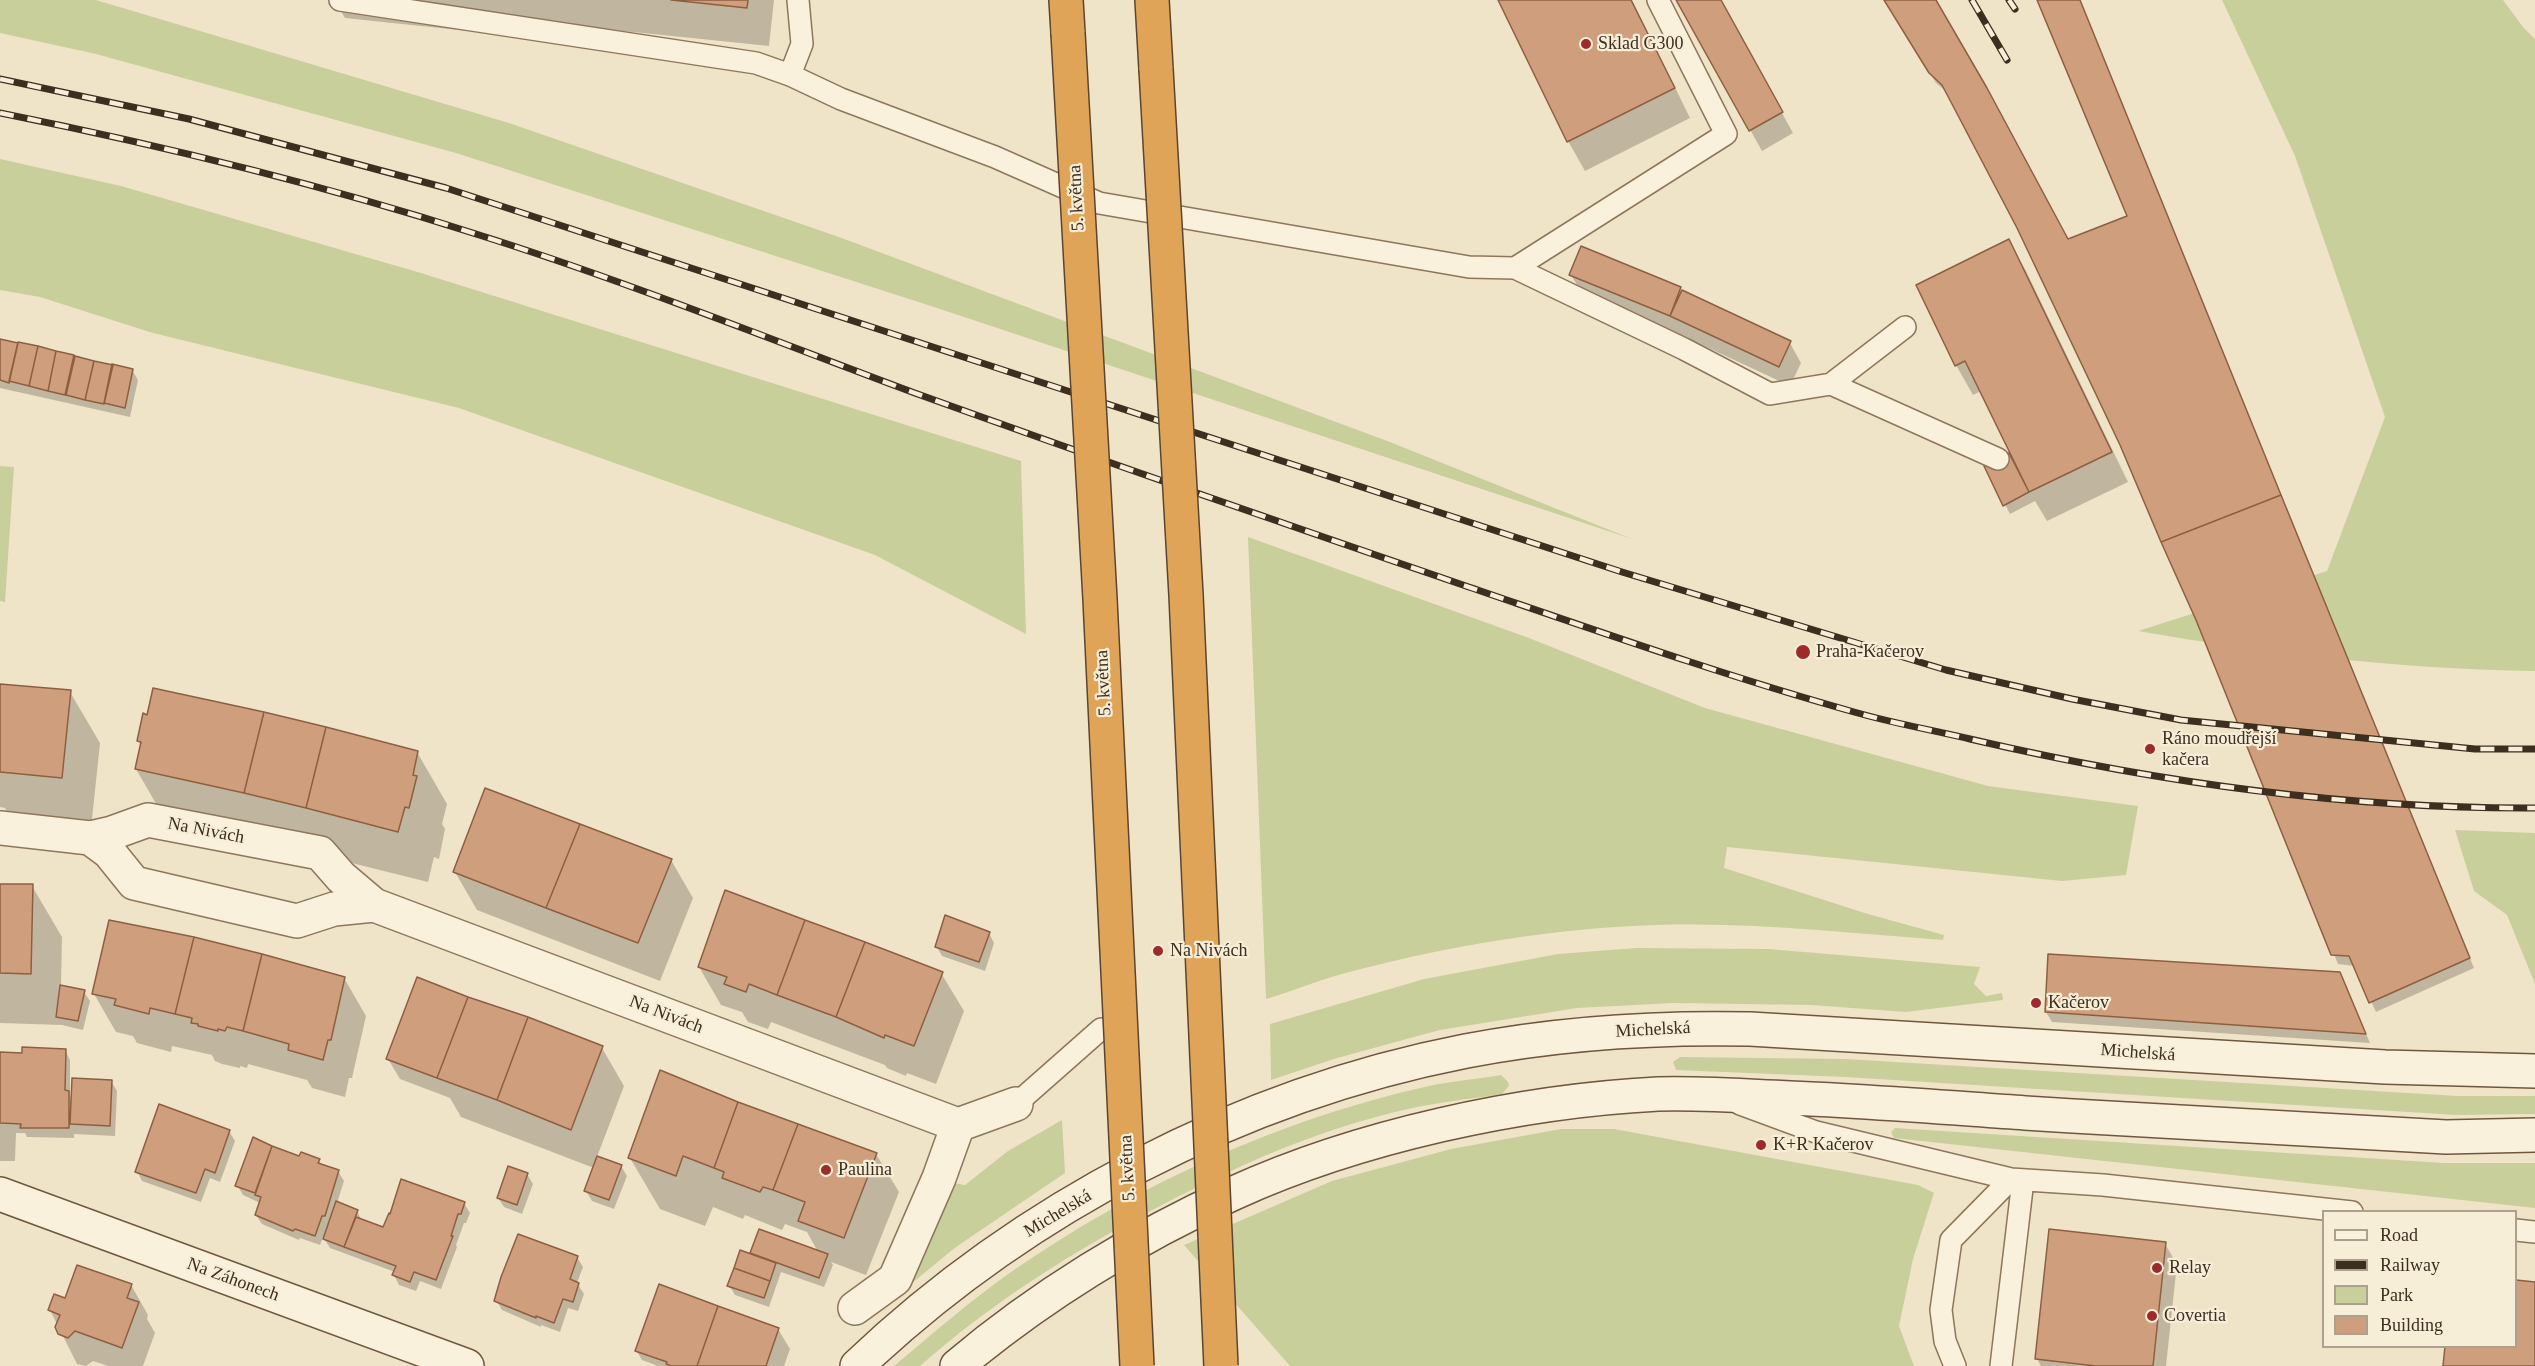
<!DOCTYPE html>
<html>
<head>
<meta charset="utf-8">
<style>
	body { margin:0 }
	#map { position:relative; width:2535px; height:1366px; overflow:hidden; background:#f0e4c8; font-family:"Times New Roman",serif }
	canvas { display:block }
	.legend { position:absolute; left:2322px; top:1210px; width:195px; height:138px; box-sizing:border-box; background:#f7eed8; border:2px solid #ada18e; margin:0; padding:8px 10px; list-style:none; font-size:18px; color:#3d2e20 }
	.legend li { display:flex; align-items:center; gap:12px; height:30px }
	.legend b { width:30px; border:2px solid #ada18e }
</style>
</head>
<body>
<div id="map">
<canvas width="2535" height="1366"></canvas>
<ul class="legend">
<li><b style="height:8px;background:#faf1dc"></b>Road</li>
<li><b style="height:8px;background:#3d2e20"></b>Railway</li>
<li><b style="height:16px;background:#c9cf9b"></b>Park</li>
<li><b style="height:16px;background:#cf9f7d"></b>Building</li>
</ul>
</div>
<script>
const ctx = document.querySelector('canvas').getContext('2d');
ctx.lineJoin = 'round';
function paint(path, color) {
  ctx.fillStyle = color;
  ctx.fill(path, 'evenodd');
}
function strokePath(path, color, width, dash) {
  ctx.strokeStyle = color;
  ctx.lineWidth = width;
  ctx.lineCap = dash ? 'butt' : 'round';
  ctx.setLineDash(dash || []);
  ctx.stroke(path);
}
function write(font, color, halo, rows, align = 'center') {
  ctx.font = font + ' "Times New Roman",serif';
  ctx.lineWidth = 4.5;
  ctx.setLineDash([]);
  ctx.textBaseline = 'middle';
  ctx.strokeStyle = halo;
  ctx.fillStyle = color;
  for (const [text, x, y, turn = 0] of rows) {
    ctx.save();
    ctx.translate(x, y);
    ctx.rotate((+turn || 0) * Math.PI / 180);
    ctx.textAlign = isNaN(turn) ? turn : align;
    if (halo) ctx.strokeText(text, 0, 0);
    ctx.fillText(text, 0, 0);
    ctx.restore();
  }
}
paint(new Path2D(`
	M0 0H96L509 123 839 237 1016 303 1390 442 1632 539 937 308 456 153 96 54 0 33Z
	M2222 0H2503L2523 27 2535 39V671C2402 669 2269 654 2138 631L2327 571 2385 417 2295 156Z
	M0 159 121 186 421 273 1021 461 1026 634 875 555 459 408 153 333 40 297 0 290Z
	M0 466 14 467 5 602 0 601Z
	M1248 537 1529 638 1705 708 1988 786 2138 806 2126 875 2062 881 1727 847 1724 868 1868 914 1944 935 1943 940C1848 933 1753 922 1657 925 1557 928 1454 945 1357 970 1326 977 1296 990 1266 999Z
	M2455 830 2535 833V984L2507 915 2474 891Z
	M1636 948 1769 949 1980 967 1974 984 1986 996 2002 993 2003 1000 1906 1012 1811 1005 1673 1003 1577 1008 1440 1030 1337 1058 1271 1080 1270 1024 1424 979 1558 954Z
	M1680 1057 1846 1059 2458 1096H2535V1114L2456 1115 1845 1077 1676 1070 1673 1062Z
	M1501 1075 1508 1082 1509 1086 1502 1094C1471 1099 1439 1102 1408 1109 1322 1128 1240 1164 1162 1205 1075 1250 994 1301 920 1366H894C932 1334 970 1301 1011 1272 1137 1185 1279 1119 1429 1086 1452 1081 1477 1079 1501 1075Z
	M1062 1120 1065 1173 956 1247 906 1288 948 1182 965 1185 1008 1151Z
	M1895 1128 2444 1163H2535V1208L1894 1138 1891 1132Z
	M1561 1129H1614L1918 1185 1934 1193 1913 1259 1899 1326 1914 1366H1290L1184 1245 1332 1181 1451 1149Z`), '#c9cf9b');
paint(new Path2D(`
	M327 0H774L769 46 546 23 544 39 345 18 335 1Z
	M1499 0H1632L1690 118 1585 171 1568 141Z
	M1678 0H1720L1793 133 1762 151Z
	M1885 0H1934L2068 240 2129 217 2037 0H2080L2474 968 2376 1012 2355 966 2338 964 2197 620 2121 444 2018 227 1949 94 1936 83Z
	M2009 241 2026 271 2128 482 2047 521 2035 501 2010 514 1986 467 2011 453 1981 391 1973 395 1956 365Z
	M1571 275 1680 289 1683 292 1790 343 1801 363 1790 386 1683 336 1583 295Z
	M0 340 132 370 138 380 130 417 0 388Z
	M0 686 70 692 100 743 91 829 12 821 5 808 0 807Z
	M148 716 417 752 447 804 442 824 445 829 439 859 434 857 428 882 275 844 166 821 136 769 142 746 138 741Z
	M671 860 693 898 660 981 477 910 455 872Z
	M32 886 62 937 61 987 84 992 90 1001 83 1030 62 1025 0 1023V890Z
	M989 933 994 943 985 971 942 956 937 947Z
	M2049 956 2345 984 2370 1043 2052 1022 2046 1012Z
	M699 967 941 973 964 1011 936 1084 907 1073 906 1076 887 1068 885 1065 771 1022 768 1029 748 1022 742 1012 721 1005Z
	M344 978 366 1016 352 1078H349L345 1097 312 1088 307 1080 248 1064 247 1068 240 1066V1068L222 1064 215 1061 212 1055 172 1046 171 1052 137 1043 133 1036 116 1032 94 994Z
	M602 1048 624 1086 597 1157 621 1166 627 1176 614 1209 592 1201 586 1191 594 1168 461 1117 450 1098 400 1079 388 1059Z
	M65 1050 70 1060V1097L111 1081 117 1091 115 1136 74 1134V1138L27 1137 25 1133H16L15 1161H0V1054Z
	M738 1103 876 1154 899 1192 866 1275 831 1262 833 1265 824 1287 781 1272 769 1307 735 1295 729 1285 751 1255 760 1231 818 1252 807 1232 785 1224 782 1230 745 1215 743 1219 713 1207 705 1226 660 1209 630 1158Z
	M229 1131 235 1141 220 1182 210 1178 201 1202 142 1181 137 1171Z
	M254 1139 300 1158 319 1160 322 1166 338 1171 344 1181 337 1203 357 1211 362 1221 384 1229 464 1203 470 1213 466 1223H464L456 1245 457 1247 441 1289 420 1281 416 1291 399 1285 394 1275 395 1272 330 1248 323 1237 320 1245 300 1238 299 1240 262 1224 256 1215 260 1203 243 1195 237 1185Z
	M527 1174 533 1184 522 1214 504 1207 498 1198Z
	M2165 1244 2177 1264 2166 1366H2041L2037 1359Z
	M577 1257 583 1267 577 1283 584 1294 578 1311 568 1308 560 1332 541 1325V1327L502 1310 496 1300Z
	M2516 1282 2535 1284V1366H2445L2516 1346Z
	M131 1285 148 1315 147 1319 155 1333 143 1366H108L93 1361 86 1366 77 1364 50 1310 66 1300Z
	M778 1329 790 1349 784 1366H658L642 1360 636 1350Z`), '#0003');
const building = new Path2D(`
	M671 0H748L747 8Z
	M1498 0H1631L1675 88 1567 142Z
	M1676 0H1721L1783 112 1749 131Z
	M1884 0H1936L1987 88 2068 239 2127 216 2037 0H2080L2281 495 2161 542 2120 445 2017 228 1942 85 1929 73Z
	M2009 239 2112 452 2029 492 1965 361 1955 366 1916 285Z
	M1581 246 1681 287 1670 316 1569 275Z
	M1682 290 1791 341 1779 367 1670 316Z
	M0 339 18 343 9 383 0 380Z
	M18 342 38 346 29 386 9 381Z
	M38 346 56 351 48 391 29 386Z
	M56 351 74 355 65 395 48 391Z
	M75 356 94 361 85 400 66 395Z
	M94 361 113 365 104 404 85 400Z
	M112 364 133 369 125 408 104 403Z
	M2009 453 2029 492 2003 506 1984 466Z
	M2281 495 2470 958 2369 1003 2349 956 2331 955 2196 620 2161 542Z
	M0 684 71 690 62 778 0 772Z
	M153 688 264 712 244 793 135 769 141 742 137 741 143 713 147 715Z
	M264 712 326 727 306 808 244 793Z
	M326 727 418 751 413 775 417 776 409 808 405 807 398 832 306 808Z
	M485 788 580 824 546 908 453 872Z
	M580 824 672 859 638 943 546 908Z
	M0 884H33L31 974 0 973Z
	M725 890 805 920 777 995 749 984 746 992 724 984 727 977 698 967Z
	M945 915 990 932 979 962 935 947Z
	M109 920 194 937 175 1014 150 1008 149 1014 114 1005 116 999 92 994Z
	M805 920 865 942 836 1017 777 995Z
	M194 937 262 954 243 1031 227 1027 225 1031 218 1029V1031L198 1026V1024L191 1023 192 1018 175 1014Z
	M865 942 943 972 914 1046 885 1035 884 1038 836 1017Z
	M262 954 345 977 331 1040H328L323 1060 288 1050 289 1044 243 1031Z
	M2048 954 2340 972 2366 1034 2045 1012Z
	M417 977 468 997 437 1078 386 1059Z
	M60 985 85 990 78 1021 56 1017Z
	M468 997 528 1017 497 1100 437 1078Z
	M528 1017 603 1046 571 1130 497 1100Z
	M22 1047 66 1049 65 1090 69 1091V1128H20L21 1124 0 1123V1052L22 1053Z
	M660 1070 738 1102 714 1168 683 1156 676 1176 628 1158Z
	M72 1078 112 1080 110 1126 70 1124Z
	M738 1102 798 1124 773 1190 763 1187 760 1192 722 1178 724 1172 714 1168Z
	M159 1104 230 1130 215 1173 205 1169 196 1193 135 1172Z
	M798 1124 877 1153 844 1238 798 1221 805 1202 773 1190Z
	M253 1137 272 1146 255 1193 235 1186Z
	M272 1146 299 1156 301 1152 320 1159 318 1163 339 1170 325 1216H322L315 1236 295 1229 293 1231 255 1215 261 1197 255 1195Z
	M597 1156 622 1165 609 1200 584 1191Z
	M508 1166 528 1173 517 1205 497 1198Z
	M401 1179 465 1202 461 1214H458L451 1236H453L436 1280 414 1272 410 1282 392 1275 396 1266 344 1247 356 1217 383 1227 389 1213 390 1214Z
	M336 1201 358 1210 344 1247 323 1239Z
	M759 1229 828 1254 819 1278 750 1253Z
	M2049 1229 2166 1242 2153 1366H2096L2035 1359Z
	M518 1234 578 1256 570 1279 579 1283 573 1302 563 1299 554 1323 536 1316V1318L494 1301 501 1277Z
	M740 1250 776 1263 770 1281 734 1268Z
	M77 1265 132 1284 127 1298 139 1302 122 1348 75 1331 68 1338 58 1334 55 1327 60 1315 48 1310 54 1294 65 1298Z
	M734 1268 770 1281 764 1298 727 1286Z
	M2516 1280 2535 1282V1366H2443L2445 1346H2516Z
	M659 1284 718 1306 697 1366H671L666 1364 667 1362 635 1351Z
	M718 1306 779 1328 766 1366H697Z`);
paint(building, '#cf9f7d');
strokePath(building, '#8d5f41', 1.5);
const lane = new Path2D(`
	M340 0 756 63 790 75 841 99 995 157 1099 203 1469 267 1515 268 1726 134 1658 0
	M790 75 802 44 798 0
	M1515 268 1684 349 1770 394 1831 384 1905 327
	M1831 384 1998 459
	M1016 1104 1101 1029
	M1740 1104 1816 1132 2011 1179 2103 1185 2352 1212
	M2516 1230 2535 1232
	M1955 1366 1945 1341 1941 1310 1951 1240 2011 1179
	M2001 1366 2023 1180`);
const street = new Path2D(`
	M0 828 90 838 112 833 148 820 320 853 341 877 374 905 958 1125 1016 1104
	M90 838 109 852 134 883 297 921 334 909 374 905
	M855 1308 895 1279 939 1178 958 1125`);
const secondary = new Path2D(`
	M0 1194 467 1366
	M857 1366C1023 1208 1240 1095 1466 1051 1559 1033 1654 1027 1750 1029L2385 1067 2535 1071
	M957 1366C1039 1297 1136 1237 1234 1193 1359 1136 1521 1101 1658 1094 1694 1093 1731 1095 1767 1097 1853 1100 1939 1107 2025 1113 2165 1122 2305 1129 2446 1137L2535 1135`);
const highway = new Path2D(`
	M1066 0 1068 33
	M1152 0 1156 69`);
strokePath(lane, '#8d765c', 24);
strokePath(street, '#8d765c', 36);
strokePath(secondary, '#6f573f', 36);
strokePath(highway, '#5b4430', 36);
strokePath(lane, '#faf1dc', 21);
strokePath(street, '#faf1dc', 33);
strokePath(secondary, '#faf1dc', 33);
strokePath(highway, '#e0a458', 33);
const rail = new Path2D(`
	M1972 0 2007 60
	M2009 0 2015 9
	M0 79 189 119 446 188 1622 572 1946 670 2072 699 2181 720 2475 749H2535
	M0 113C160 145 320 184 476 234 623 280 767 338 912 392 1095 458 1279 522 1463 585 1592 629 1722 675 1854 712 1892 723 1932 730 1970 739 2155 782 2345 809 2535 808`);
strokePath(rail, '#3d2e20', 7);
strokePath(rail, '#f7eed8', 4.5, [14]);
const highwayBridge = new Path2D(`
	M1068 33 1100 599 1137 1366
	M1156 69 1186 595 1221 1366`);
strokePath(highwayBridge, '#5b4430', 36, []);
strokePath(highwayBridge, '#e0a458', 33);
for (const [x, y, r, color] of [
	[1586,44,6,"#9e2a2b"],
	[1803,652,8,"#9e2a2b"],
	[2150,749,6,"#9e2a2b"],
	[1158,951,6,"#9e2a2b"],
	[2036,1003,6,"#9e2a2b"],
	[1761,1145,6,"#9e2a2b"],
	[826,1170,6,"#9e2a2b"],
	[2157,1268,6,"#9e2a2b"],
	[2152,1316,6,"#9e2a2b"]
]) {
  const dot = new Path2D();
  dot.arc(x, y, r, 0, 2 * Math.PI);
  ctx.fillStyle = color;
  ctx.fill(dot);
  strokePath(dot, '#f7eed8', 2);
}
write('18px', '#3d2e20', '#f7eed8', [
	["Sklad G300",1598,44],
	["Praha-Kačerov",1816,652],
	["Ráno moudřejší",2162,739],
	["kačera",2162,760],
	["Na Nivách",1170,951],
	["Kačerov",2048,1003],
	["K+R Kačerov",1773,1145],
	["Paulina",838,1170],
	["Relay",2169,1268],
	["Covertia",2164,1316]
], 'left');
write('18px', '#3d2e20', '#f7eed8', [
	["5. května",1077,198,-93],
	["5. května",1104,683,-93],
	["Na Nivách",206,831,11],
	["Na Nivách",666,1015,21],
	["Michelská",1653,1030,-3],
	["Michelská",2138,1053,4],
	["5. května",1128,1168,-93],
	["Michelská",1058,1214,-31],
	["Na Záhonech",233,1280,20]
]);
</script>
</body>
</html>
